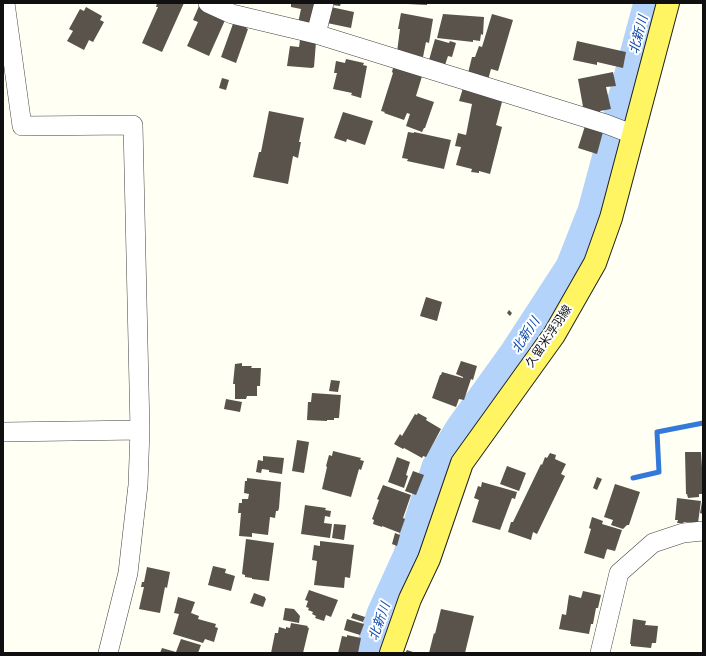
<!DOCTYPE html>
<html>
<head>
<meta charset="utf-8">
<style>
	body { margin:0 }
	#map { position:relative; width:706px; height:656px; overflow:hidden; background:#fffff3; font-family:Spectral,serif }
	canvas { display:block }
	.frame { position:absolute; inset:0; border:4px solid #101010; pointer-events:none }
</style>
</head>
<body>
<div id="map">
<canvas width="706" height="656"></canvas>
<div class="frame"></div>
</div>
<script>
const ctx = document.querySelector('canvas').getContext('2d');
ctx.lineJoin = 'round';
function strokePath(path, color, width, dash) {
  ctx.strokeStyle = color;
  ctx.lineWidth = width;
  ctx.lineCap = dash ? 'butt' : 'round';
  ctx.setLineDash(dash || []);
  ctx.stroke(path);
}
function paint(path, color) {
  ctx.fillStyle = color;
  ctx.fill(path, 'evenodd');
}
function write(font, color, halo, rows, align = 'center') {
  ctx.font = font + ' Spectral,"Noto Sans JP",serif';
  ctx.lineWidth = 4;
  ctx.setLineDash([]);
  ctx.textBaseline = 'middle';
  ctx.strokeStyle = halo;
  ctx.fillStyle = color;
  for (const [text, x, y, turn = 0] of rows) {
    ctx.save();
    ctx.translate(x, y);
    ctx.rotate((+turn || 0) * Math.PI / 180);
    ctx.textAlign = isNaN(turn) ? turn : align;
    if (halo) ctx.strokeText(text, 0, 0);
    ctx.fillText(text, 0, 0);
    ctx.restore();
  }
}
strokePath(new Path2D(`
	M633 478 659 472 657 432 703 423`), '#3379d9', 5);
strokePath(new Path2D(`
	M370 653 382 614 408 557 437 467 461 428 515 353 571 267 593 211 649 3`), '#b3d3fb', 31);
paint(new Path2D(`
	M157 3H184L162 52 142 43 158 7H156Z
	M291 3H319L314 25 298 23 301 9 291 7Z
	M333 3H341L340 6 332 5Z
	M408 3H427V5L408 4Z
	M199 6 226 18 209 56 187 46 198 22 193 20Z
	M86 7 102 16 100 20 104 22 93 42 89 40 84 50 67 41 73 31 69 29 80 9 84 11Z
	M331 7 354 12 351 28 327 23Z
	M401 13 433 19 429 43 426 42 423 57 397 52 400 29H398Z
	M443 14 484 17 483 35 481 34 480 41 473 40V42L437 38Z
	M492 14 513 20 498 71 491 69 488 80 468 73 472 57H475L479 46 482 47Z
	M234 21 247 25 246 28 248 29 236 63 221 57Z
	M435 39 449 43 450 41 456 43 452 57 448 56 445 65 429 60Z
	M300 40 316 42 314 67 312 68 287 66 290 46 299 47Z
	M577 41 626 52 623 68 597 62V65L573 60Z
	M346 59 364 63 363 65 367 66 361 98 351 95 352 93 333 89 337 73H334L336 61 345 63Z
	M394 64 423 73 416 96 434 102 425 128H424L422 132 406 126 410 114 407 113 404 120 384 113 385 112 381 111 393 73 392 72Z
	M613 72 616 86 606 87 611 109 600 111 601 113 584 112 578 79Z
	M222 78 229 80 226 90 219 88Z
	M463 88 503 98 496 125 502 127 490 174 479 171V173L471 172 472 169 456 165 461 147 455 146 458 133 466 135 472 104 459 101Z
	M269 111 304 118 299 142H301L298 158 293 156 288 184 253 177 259 152H261Z
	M343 112 373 121 365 145 347 139 346 142 334 138Z
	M585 126 603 132 597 154 578 148Z
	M408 132 414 133V132L451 140 444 169 407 161 408 159 402 158Z
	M426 297 442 302 437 321 420 316Z
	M509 310 512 313 510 316 507 313Z
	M461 361 477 366 473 380 471 379 464 400 459 399 456 407 432 398 440 375H441L442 372 463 378V377L456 374Z
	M242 363V366H252L251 368H261L260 386H257V396H247L246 399H235V384H233L235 364Z
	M331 380 340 381 338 392 329 391Z
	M312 393 341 395 339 418H334V420H327V421L307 420 308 402H311Z
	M226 399 242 402 240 412 224 409Z
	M418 413 427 418 426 420 441 429 426 457 423 456 422 458 404 448 403 449 394 444 400 434 402 436 415 414 417 415Z
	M297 440 309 442 304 473 292 471Z
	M333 451 361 458 360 460 364 461 361 470 359 469 351 497 322 489 327 467 326 466 329 455 332 456Z
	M685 452H701L703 482 702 494H699V497L688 498 687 494H686Z
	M550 453 556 455 555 459 566 464 561 474 565 476 537 534 533 532 531 540 508 532 511 522H513L541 464 542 465 545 457 547 458Z
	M263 456 284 458 282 474 269 472V470L262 469 261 473 256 472 258 460 263 461Z
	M397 457 410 462 406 475 408 476 404 488 388 482Z
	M507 466 526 473 519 491 500 484Z
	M413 471 424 475 416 495 405 491Z
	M597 477 602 479 597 490 593 488Z
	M247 478 281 482 279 508 278 511H276L275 518 270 517 268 535 252 533V537L239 536 241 513H238L239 503H242V499H248L249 494 244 493 245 481H247Z
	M482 482 517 492 515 499 512 498 500 530 472 522 479 500 474 498 478 486 481 487Z
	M615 484 640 492 629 525H627L623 529 611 525 613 520 604 517Z
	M383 485 411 495 403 518 405 519 400 533 382 526V527L373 524 374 520 372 519 379 500 377 499Z
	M677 498 701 501 698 523 684 522 683 523H677L678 520H675Z
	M702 502H703V514L700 513Z
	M305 505 326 508 325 510 331 511 330 517 325 516 324 523 332 524 330 538 301 534Z
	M592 517 603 521 602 524 622 530 615 551 607 549 604 559 584 553 591 529 589 528Z
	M334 524 346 525 344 540 332 538Z
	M395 533 400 535 397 546 392 544Z
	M246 539 274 543 269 581 252 579V578L245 577V575L242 574Z
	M320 541 354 545 350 578 345 577 344 588 314 585 317 561 312 560 314 545 320 546Z
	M213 566 226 569 225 573 235 576 231 591 208 585Z
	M147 567 170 572 167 588 165 587 160 613 139 609 144 587H141L142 582H144Z
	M309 590 338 600 331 617 326 615 324 621 315 618 316 616 312 614 313 612 308 610 309 608 306 607 308 601 305 600Z
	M583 591 601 595 598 608H596L593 624H591L589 634 559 629 562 614 566 615 569 595 581 598Z
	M254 593 265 597V598L266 599 263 607 250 603Z
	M178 597 195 602 191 613 199 616 198 619 216 624 215 627 218 628 214 642 205 639 203 643 173 634 179 614 174 613Z
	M285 608 294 609 300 616 299 623 283 620Z
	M441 609 474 616 465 653H429L434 633 435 634Z
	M353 613 365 617 363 622 351 618Z
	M347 619 364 624 360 635 344 630Z
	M633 619 646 621 645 625 658 626 656 643H652L651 648 631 646V644H630Z
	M291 623 308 626 307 627 309 628 303 653H271L275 633H278L279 627 286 629V627L290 628Z
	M347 635 361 638 358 653H338L342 636 347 637Z
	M181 639 201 645 198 653H160L162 648 176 652Z
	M407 650 416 653H405Z`), '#5a534b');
const street = new Path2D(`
	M5 3 22 126 133 125 140 430 138 485 128 573 108 653
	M208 3 232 14 316 34 324 3
	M316 34 606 124 632 134
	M3 432 140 430
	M600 653 619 573 653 543 683 533 703 531`);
const primary = new Path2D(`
	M391 653 410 599 429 559 462 463 554 335 595 263 611 218 668 3`);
strokePath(street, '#434343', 20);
strokePath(primary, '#212121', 24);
strokePath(street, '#fff', 19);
strokePath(primary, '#fff563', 22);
write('12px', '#101010', '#fff', [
	["久留米浮羽線",550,337,-56]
]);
write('italic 13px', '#0d4bae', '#fff', [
	["北新川",640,35,-75],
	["北新川",527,336,-57],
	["北新川",381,622,-70]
]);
</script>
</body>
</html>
